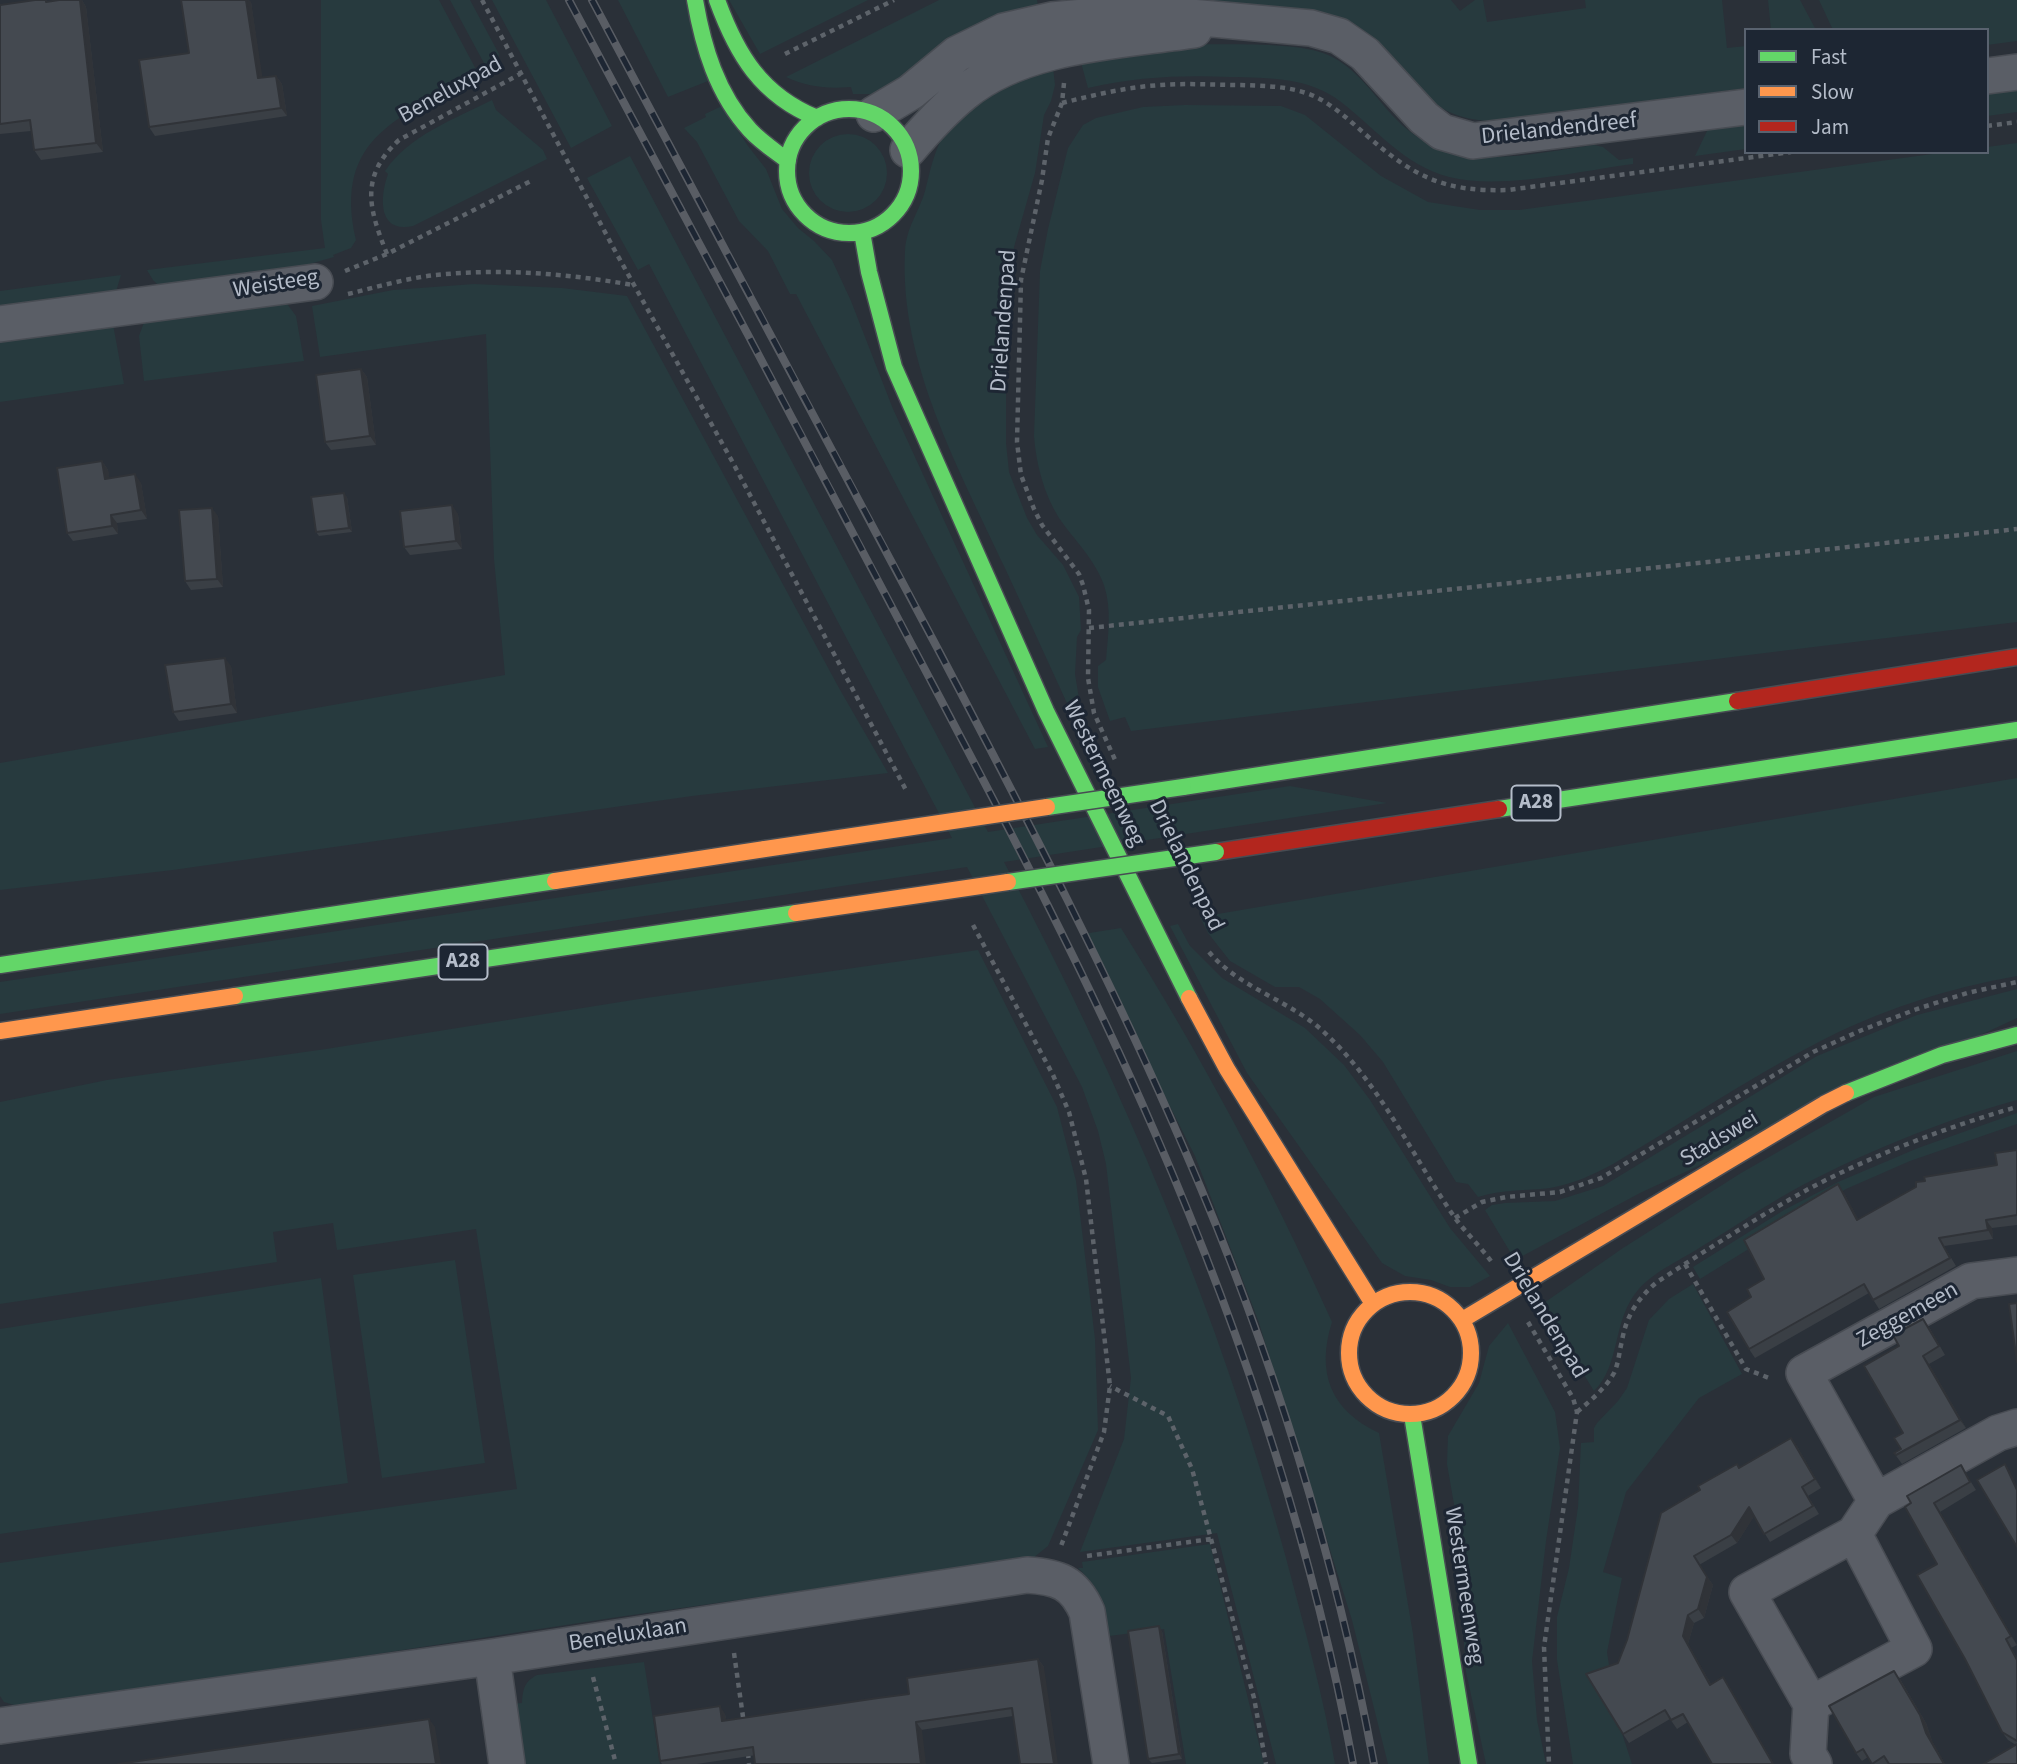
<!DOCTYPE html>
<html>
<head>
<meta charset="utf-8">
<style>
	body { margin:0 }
	#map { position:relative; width:2017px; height:1764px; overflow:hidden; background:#2a3038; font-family:"Source Sans 3",sans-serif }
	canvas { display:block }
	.legend { position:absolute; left:1744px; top:28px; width:245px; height:126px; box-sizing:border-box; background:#1d2633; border:2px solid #59626f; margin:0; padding:9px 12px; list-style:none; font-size:21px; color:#b4bcc9 }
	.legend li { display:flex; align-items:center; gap:14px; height:35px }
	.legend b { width:35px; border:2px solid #59626f }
</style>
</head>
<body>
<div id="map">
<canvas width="2017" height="1764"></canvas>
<ul class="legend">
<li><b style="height:9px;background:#63d668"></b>Fast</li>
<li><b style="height:9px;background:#ff974d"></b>Slow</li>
<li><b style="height:9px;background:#b3261e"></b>Jam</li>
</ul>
</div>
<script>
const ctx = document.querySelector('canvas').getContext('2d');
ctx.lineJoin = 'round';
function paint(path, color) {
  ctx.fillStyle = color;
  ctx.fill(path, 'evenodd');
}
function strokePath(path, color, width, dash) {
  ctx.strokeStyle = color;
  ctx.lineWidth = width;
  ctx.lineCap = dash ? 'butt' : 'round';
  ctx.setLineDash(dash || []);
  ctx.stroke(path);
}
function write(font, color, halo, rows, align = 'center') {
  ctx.font = font + ' "Source Sans 3",sans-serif';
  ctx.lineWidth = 6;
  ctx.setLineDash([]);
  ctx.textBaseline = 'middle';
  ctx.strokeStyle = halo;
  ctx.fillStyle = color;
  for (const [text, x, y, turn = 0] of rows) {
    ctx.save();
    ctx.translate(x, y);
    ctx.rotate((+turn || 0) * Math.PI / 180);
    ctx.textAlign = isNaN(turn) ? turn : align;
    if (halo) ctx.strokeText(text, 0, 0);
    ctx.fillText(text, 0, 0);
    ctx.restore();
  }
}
paint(new Path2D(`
	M321 0H439L479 75C402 116 332 136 356 240L351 248 333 255 334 257 306 265 307 274 165 292 153 280 147 270 325 248 321 220Z
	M450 0H470L499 54 497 71 492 78Z
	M492 0H546L612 126 571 148Z
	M618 0H685L708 81 668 97Z
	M729 0H868L760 54Z
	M939 0H1037L1039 12 892 89 873 94H853L851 87C826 89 808 87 786 77Z
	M1067 0H1451L1460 11 1475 0H1483L1487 22 1586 8 1585 0H1722L1727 48 1746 46V88L1500 121C1433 122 1423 89 1382 47L1068 7Z
	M1768 0H1800L1816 30H1771Z
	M1819 0H2017V41L1987 45V30H1833Z
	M1191 44C1226 45 1298 41 1328 55 1359 69 1374 97 1397 120 1451 176 1527 154 1594 145L1603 147 1619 160 1633 158V164C1579 171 1502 190 1449 177 1404 165 1377 130 1341 102 1309 77 1269 78 1230 77 1181 75 1136 77 1088 88L1080 59Z
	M1053 67 1055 85 1051 101 1044 115 1035 173 1014 247 1006 372V443L1009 472 1027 518 1037 535 1063 565 1079 597 1081 630 1077 637 1075 674 1082 717 1091 739 1084 740C1057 682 1031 624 1004 566 959 469 899 362 905 251 906 228 919 212 925 191 932 165 936 139 956 119 982 92 1019 81 1053 67Z
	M2017 90V112L1987 116V92Z
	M492 100 496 110 543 150 547 159 413 226C377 234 380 196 388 174L385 171C409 135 455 119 492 100Z
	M1185 105 1281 106 1305 115 1381 176 1428 202 1480 210H1519L1947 152H1987V147L2017 143V622L1131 731 1125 717 1110 721 1098 687V666L1106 660C1108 636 1112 609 1104 585 1094 558 1075 541 1059 518 1044 494 1036 464 1034 436L1040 271 1048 229 1068 148 1083 125 1096 118 1143 107Z
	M722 106 748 146 766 169 782 209 798 228 814 241 832 260 851 301 893 409 1048 747 1035 749 796 294H790L768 251 739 221 697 142 684 128 706 117 705 114Z
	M1746 124V149L1695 156 1708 129Z
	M809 173a39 39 0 1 1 78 0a39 39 0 1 1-78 0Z
	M630 156 988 832 1290 786 1387 803 1004 862C1122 1084 1220 1315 1286 1558 1304 1626 1323 1695 1335 1764H1276L1217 1533 1080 1552 1124 1439 1131 1378 1106 1164 1098 1131 1082 1087 967 867 0 1014V982L952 838 649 264 638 270 587 178Z
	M121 275 114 298 0 313V291Z
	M474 284 562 288 627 296 839 688 888 773 692 796 173 870 0 890V763L505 675 494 559 486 334 320 357 312 306 393 290Z
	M282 297 296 316 304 361 144 381 139 336 147 314Z
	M112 319 124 384 0 402V335Z
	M2017 778V976C1948 988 1877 1011 1815 1044 1746 1080 1680 1124 1613 1164 1593 1175 1573 1184 1550 1188 1526 1191 1502 1189 1478 1197L1468 1184 1456 1182 1383 1062 1360 1035 1320 999 1299 987H1275L1230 961 1208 933 1200 917Z
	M1178 924 1190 946 1222 978 1305 1028 1344 1065 1370 1100 1450 1228 1490 1276 1470 1287H1450L1431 1280 1405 1276 1382 1263 1247 1073 1170 926Z
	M1121 928C1200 1054 1271 1186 1332 1322 1316 1372 1330 1410 1379 1433L1413 1634 1429 1764H1388L1352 1620 1258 1320 1195 1156 1083 934Z
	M978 950 1057 1107 1076 1181 1095 1339 1098 1430 1048 1546 1033 1558 618 1617 24 1708 4 1702 0 1696V1563L517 1489 476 1229 337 1250 333 1223 273 1232 277 1262 0 1304V1102L107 1080 326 1049 639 999Z
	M2017 989V1018L1640 1193 1515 1260 1485 1210 1492 1205 1505 1203 1555 1201 1603 1186 1817 1056 1917 1015Z
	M2017 1051V1100C1943 1120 1857 1155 1790 1192 1761 1208 1733 1228 1704 1245 1683 1259 1654 1271 1638 1290 1612 1320 1621 1365 1594 1391L1541 1305 1623 1248 1741 1173 1874 1097Z
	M2017 1113V1124L1910 1161 1846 1189 1700 1279 1693 1267 1784 1210 1838 1182 1918 1148Z
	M455 1260 485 1463 382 1478 353 1275Z
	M321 1278 348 1483 0 1534V1329Z
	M1693 1284 1742 1374 1699 1398 1626 1492 1603 1572 1622 1578 1607 1652 1617 1718 1632 1764H1573L1557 1660V1617L1569 1568 1578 1507 1581 1443 1594 1442V1428L1597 1423 1618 1401 1627 1388 1649 1320 1669 1299Z
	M1508 1323 1555 1412 1560 1448 1546 1541 1532 1661 1537 1720 1546 1764H1486L1466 1672 1455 1510 1447 1464 1448 1436 1479 1383 1489 1346Z
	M1210 1544 1264 1764H1186L1164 1629 1109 1636C1105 1605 1101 1590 1078 1568H1083L1082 1562Z
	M644 1662 660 1764H519L510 1704 522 1703C523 1689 524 1682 537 1675Z`), '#273a3e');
const street = new Path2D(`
	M1987 76 2017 72
	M874 114 911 92 957 54 1004 31 1052 20 1136 12 1311 28 1339 36 1365 54 1424 118 1442 132 1473 141 1746 107
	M908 150C925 130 943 110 964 93 1023 44 1121 41 1194 30
	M0 324 315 282
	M1876 1501 1804 1373 1971 1281 2017 1275
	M492 1657 507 1764
	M1811 1704 1914 1649 1854 1534
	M0 1726 492 1657 1027 1575C1058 1577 1074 1582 1087 1612L1111 1764
	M1814 1764 1808 1754 1811 1704 1747 1592 1854 1534 1876 1501 1998 1433 2017 1427`);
const fast = new Path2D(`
	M695 0C703 47 717 94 750 130 761 142 775 151 788 161
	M717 0C737 55 761 95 817 118
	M787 171a62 62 0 1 1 124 0a62 62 0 1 1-124 0Z
	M862 232 869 272 894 367 1046 711 1189 998
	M1183 787 1737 701
	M1499 809 2017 730
	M0 965 555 881
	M235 996 796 913
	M1846 1093 1942 1055 2017 1035
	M1412 1415 1469 1764`);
const slow = new Path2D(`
	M555 881 765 849
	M1189 998 1227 1069 1373 1304
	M0 1031 235 996
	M1349 1353a61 61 0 1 1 122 0a61 61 0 1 1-122 0Z
	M1462 1320 1824 1104 1846 1093`);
const jam = new Path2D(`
	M1737 701 2017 657
	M1216 852 1499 809`);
strokePath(street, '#484c53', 38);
strokePath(fast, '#484c53', 19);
strokePath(slow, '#484c53', 19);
strokePath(jam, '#484c53', 19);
strokePath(new Path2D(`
	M482 0 614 249 732 461 907 792
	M785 54 894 0
	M1064 83 1062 103 1048 138 1042 180 1021 280 1017 442 1021 475 1034 509 1042 525 1079 574 1083 585 1089 610 1088 678 1094 713 1116 762
	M1062 103C1094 95 1127 87 1161 85 1187 83 1214 85 1241 85 1265 86 1291 86 1314 96 1333 105 1349 120 1365 134 1413 176 1442 192 1508 190L1791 152
	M1987 126 2017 122
	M387 254C369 209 359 177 399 140L520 74
	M345 271 387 254 533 180
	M348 294C377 287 407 278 436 275 502 268 569 274 633 285
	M1089 628 2017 529
	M973 925 1053 1075 1069 1112 1086 1179 1110 1386 1104 1432 1061 1546
	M1209 952C1240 989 1293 1001 1327 1035 1381 1086 1412 1155 1453 1215 1464 1231 1479 1245 1491 1261
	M1455 1218 1482 1202 1506 1197 1560 1192 1601 1178 1813 1052 1862 1030 1917 1009 1967 993 2017 982
	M1685 1264 1746 1369 1769 1378
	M1528 1322 1573 1398 1577 1412 1544 1647 1549 1764
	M1577 1412C1591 1400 1605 1389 1614 1373 1619 1362 1619 1352 1622 1341 1626 1316 1638 1298 1657 1282 1705 1251 1753 1220 1803 1192 1865 1158 1949 1126 2017 1107
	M1211 1539 1254 1698 1266 1764
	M1087 1556 1211 1539 1192 1469 1168 1416 1110 1386
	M734 1653 744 1724
	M593 1677 616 1764
	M748 1753 749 1764`), '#5d636a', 4.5, [5, 5]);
strokePath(street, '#5a5e66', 35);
strokePath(fast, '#63d668', 16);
strokePath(slow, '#ff974d', 16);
strokePath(jam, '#b3261e', 16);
const rail = new Path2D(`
	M569 0C684 215 799 429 912 645 997 806 1083 966 1155 1133 1243 1335 1313 1547 1353 1764
	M592 0C708 218 825 435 940 653 1026 817 1112 981 1185 1151 1270 1347 1335 1554 1374 1764`);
strokePath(rail, '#595d64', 8);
strokePath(rail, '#1d2633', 5, [16]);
const fastBridge = new Path2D(`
	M1047 807 1183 787
	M1008 882 1216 852`);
const slowBridge = new Path2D(`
	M765 849 1047 807
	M796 913 1008 882`);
strokePath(fastBridge, '#474c53', 19, []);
strokePath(slowBridge, '#474c53', 19, []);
strokePath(fastBridge, '#63d668', 16);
strokePath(slowBridge, '#ff974d', 16);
paint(new Path2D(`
	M35 0H46L48 2 59 0H82L86 7 103 152 41 160 34 150 31 131 0 134V5Z
	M251 2 262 78 276 76 282 84 287 116 155 136 149 127 189 53Z
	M361 369 367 377 376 445 331 450 325 442Z
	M102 461 108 470 109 478 141 483 147 519 117 523 118 534 73 541 67 533Z
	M347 497 352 532 319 536 316 532Z
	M458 514 462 549 410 555 404 547Z
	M218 516 223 587 191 590 185 581Z
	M231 666 237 713 179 721 173 712Z
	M2017 1150V1225L1992 1228 1993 1239 1944 1246 1956 1266 1879 1309 1869 1293 1755 1358 1749 1349 1751 1297 1764 1279 1844 1193 1858 1219 1997 1165Z
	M1929 1327 1945 1355 1929 1364 1966 1428 1902 1464 1894 1453 1901 1449Z
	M1797 1446 1821 1488 1808 1496 1819 1514 1770 1542 1754 1516 1737 1543 1699 1565 1713 1585 1704 1618 1694 1623 1688 1644 1711 1684 1723 1677 1774 1764H1712L1688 1722 1677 1729 1670 1719 1629 1743 1623 1734 1618 1663 1740 1467Z
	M1966 1474 1976 1490 1940 1512 2017 1645 2011 1648 2017 1658V1764L2016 1745 2008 1740 2002 1732 1937 1564 1905 1507Z
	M1162 1631 1182 1759 1152 1763 1148 1759Z
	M1038 1659 1044 1667 1013 1716 697 1764H662L660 1761 725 1714 726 1720 909 1694Z
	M1900 1679 1926 1723 1932 1741 1945 1764H1872L1868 1757 1862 1761 1856 1753Z`), '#3a3f45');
paint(new Path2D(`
	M80 0H82L86 7 103 152 96 143Z
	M246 0H249L251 2 264 87 258 78Z
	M276 76 282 84 287 116 281 108Z
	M361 369 367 377 376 445 370 436Z
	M102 461 108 470 111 487 105 479Z
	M135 474 141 483 147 519 141 510Z
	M344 493 347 497 352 532 349 528Z
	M452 505 458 514 462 549 456 541Z
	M212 508 218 516 223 587 217 579Z
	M111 515 117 523 118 534 112 526Z
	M225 658 231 666 237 713 231 704Z
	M1838 1184 1844 1193 1863 1228 1857 1220Z
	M1986 1220 1992 1228 1993 1239 1988 1230Z
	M1923 1356 1929 1364 1966 1428 1960 1420Z
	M1791 1438 1797 1446 1821 1488 1815 1479Z
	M2005 1464 2010 1471 2017 1486V1490Z
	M1934 1503 1940 1512 2017 1645 2011 1636Z
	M1749 1507 1755 1515 1737 1543 1731 1535Z
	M1694 1556 1713 1585 1704 1618 1698 1609Z
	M1688 1615 1694 1623 1688 1644 1716 1693 1710 1685 1683 1636Z
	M1159 1626 1162 1631 1182 1759 1179 1754Z
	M1038 1659 1044 1667 1058 1764H1054Z
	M1894 1671 1926 1723 1932 1741 1945 1764 1926 1733Z
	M1723 1677 1729 1686 1774 1764H1773Z
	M720 1706 725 1714 728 1728 722 1721Z
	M429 1719 435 1727 441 1764H436Z
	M916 1722 922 1730 926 1764H921Z`), '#303338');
const building = new Path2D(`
	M35 0H46V2L59 0H80L96 143 34 150 30 120 0 124V5Z
	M181 0H246L258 78 276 76 281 108 149 127 139 60 189 53Z
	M361 369 370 436 325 442 316 375Z
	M102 461 105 479 135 474 141 510 111 515 112 526 67 533 57 468Z
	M344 493 349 528 316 532 311 497Z
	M452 505 456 541 404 547 400 511Z
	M212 508 217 579 185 581 179 510Z
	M225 658 231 704 173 712 165 665Z
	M2017 1150V1215L1986 1220 1988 1230 1939 1238 1950 1258 1873 1300 1864 1284 1749 1349 1727 1312 1751 1297 1747 1289 1764 1279 1744 1240 1838 1184 1857 1220 1916 1187V1182L1925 1181 1924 1177 1997 1165 1995 1153Z
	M2017 1303V1362L2009 1304Z
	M1923 1319 1939 1346 1923 1356 1960 1420 1896 1455 1894 1453 1901 1449 1894 1438 1903 1433 1864 1366 1899 1346 1893 1335Z
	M1791 1438 1815 1479 1802 1487 1813 1506 1764 1534 1749 1507 1731 1535 1694 1556 1707 1577 1698 1609 1688 1615 1683 1636 1710 1685 1723 1677 1773 1764H1712L1683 1714 1671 1720 1665 1710 1623 1734 1586 1674 1618 1663 1627 1640 1661 1513 1700 1490 1698 1486 1737 1464 1739 1468Z
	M2005 1464 2017 1490V1547L1977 1480Z
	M1961 1465 1970 1482 1934 1503 2011 1636 2006 1639 2017 1660V1741L2002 1732 1965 1659 1917 1575 1937 1564 1905 1507 1911 1503 1907 1496Z
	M1159 1626 1179 1754 1148 1759 1128 1631Z
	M1038 1659 1054 1764H1020L1012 1708 916 1722 921 1764H755L753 1747 660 1761 654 1716 720 1706 722 1721 878 1698 909 1694 907 1678Z
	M1894 1671 1920 1715 1926 1733 1944 1764H1889L1884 1756 1872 1764 1863 1749 1856 1753 1829 1706Z
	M429 1719 436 1764H118Z
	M2017 1744V1764H1983Z`);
paint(building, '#444950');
strokePath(building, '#303338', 2);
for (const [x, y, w] of [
	[1536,803,49],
	[463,962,49]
]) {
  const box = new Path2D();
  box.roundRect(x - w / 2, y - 17.5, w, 35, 5);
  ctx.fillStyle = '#1d2633';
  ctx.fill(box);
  strokePath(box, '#b4bcc9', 2);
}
write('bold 21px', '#b4bcc9', null, [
	["A28",1536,803],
	["A28",463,962]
]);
write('23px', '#b4bcc9', '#1d2633', [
	["Beneluxpad",451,91,-29],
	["Drielandendreef",1559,130,-6],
	["Weisteeg",276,285,-9],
	["Drielandenpad",1005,321,-86],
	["Westermeenweg",1103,774,64],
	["Drielandenpad",1185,866,64],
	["Stadswei",1720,1140,-31],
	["Drielandenpad",1544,1316,59],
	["Zeggemeen",1908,1316,-29],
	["Westermeenweg",1463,1586,81],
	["Beneluxlaan",628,1636,-9]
]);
</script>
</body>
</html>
